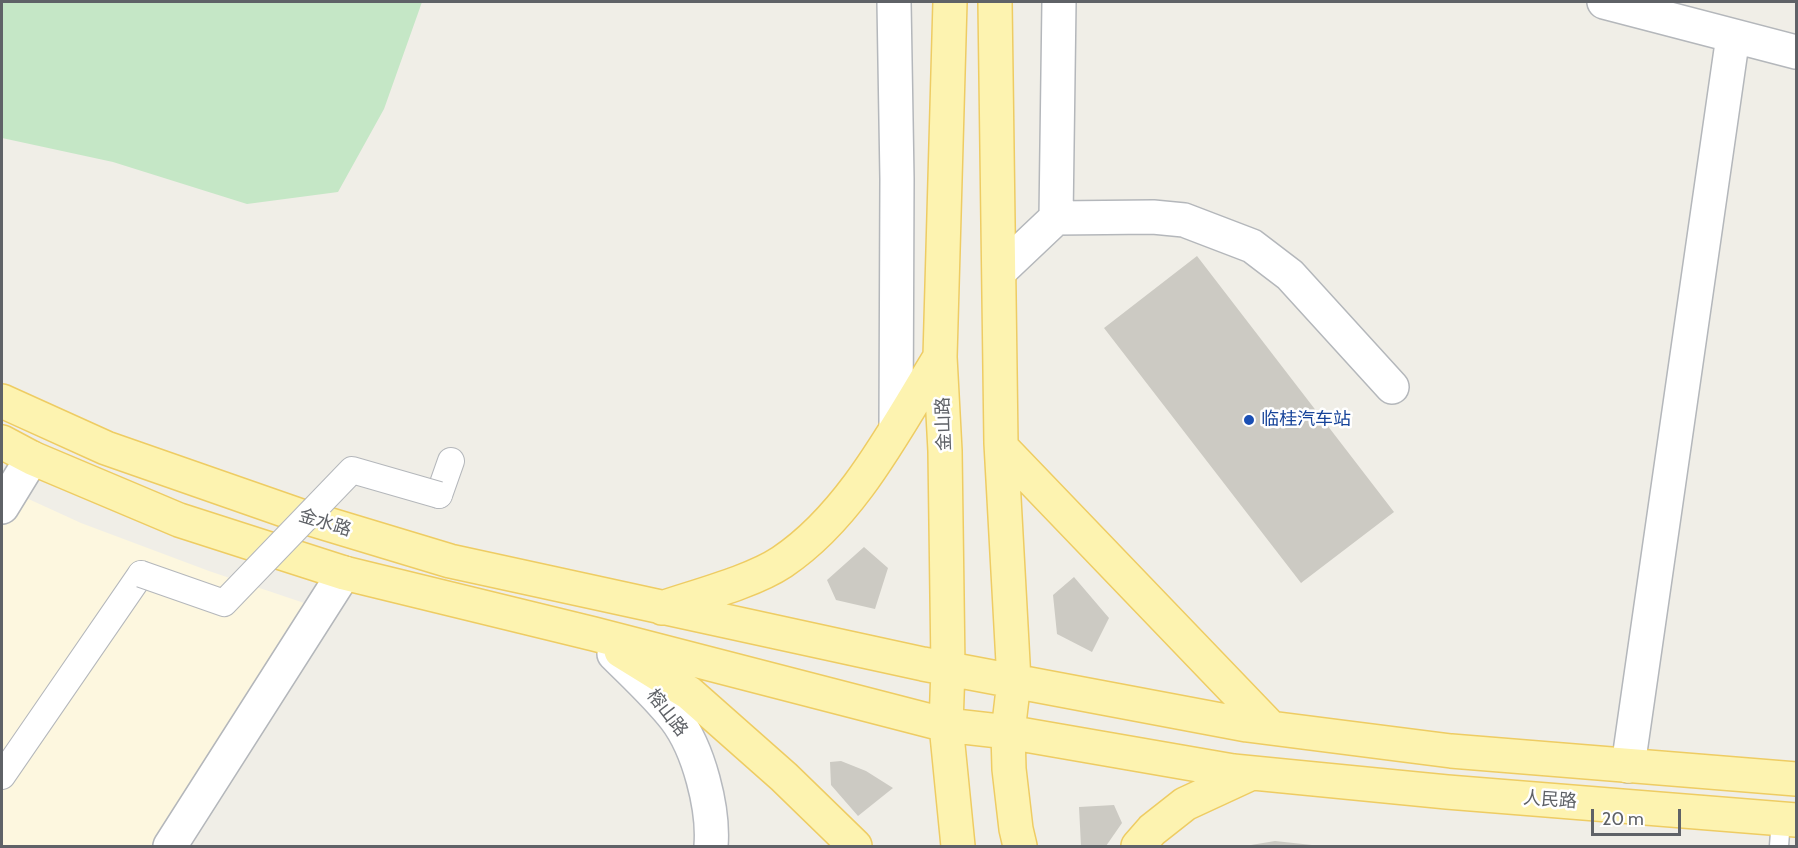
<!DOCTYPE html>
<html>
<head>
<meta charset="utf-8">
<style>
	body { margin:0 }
	#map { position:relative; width:1798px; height:848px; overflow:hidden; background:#f0eee7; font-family:Cabin,sans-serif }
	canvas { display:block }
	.frame { position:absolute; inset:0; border:3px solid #5f6267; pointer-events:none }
	.scale { position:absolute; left:1591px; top:809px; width:90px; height:27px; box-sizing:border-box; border:3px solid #5f6267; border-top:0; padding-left:8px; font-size:18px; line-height:21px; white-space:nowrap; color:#5f6267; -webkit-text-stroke:4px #fff; paint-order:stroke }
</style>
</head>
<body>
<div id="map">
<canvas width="1798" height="848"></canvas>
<div class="frame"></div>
<div class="scale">20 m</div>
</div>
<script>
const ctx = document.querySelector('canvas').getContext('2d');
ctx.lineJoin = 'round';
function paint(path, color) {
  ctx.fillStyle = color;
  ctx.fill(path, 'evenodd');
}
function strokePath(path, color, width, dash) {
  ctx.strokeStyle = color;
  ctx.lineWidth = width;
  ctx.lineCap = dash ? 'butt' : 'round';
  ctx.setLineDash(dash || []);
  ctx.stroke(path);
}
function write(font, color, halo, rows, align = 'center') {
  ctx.font = font + ' Cabin,"Noto Sans SC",sans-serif';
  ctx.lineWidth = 5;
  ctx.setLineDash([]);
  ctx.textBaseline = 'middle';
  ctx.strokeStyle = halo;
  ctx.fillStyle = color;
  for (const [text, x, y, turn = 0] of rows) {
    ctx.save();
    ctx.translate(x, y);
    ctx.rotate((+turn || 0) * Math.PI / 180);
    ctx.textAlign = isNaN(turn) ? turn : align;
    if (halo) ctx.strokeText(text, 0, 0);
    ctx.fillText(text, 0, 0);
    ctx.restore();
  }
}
paint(new Path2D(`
	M11 491 81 523 209 571 322 609 170 846H2V507Z`), '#fdf7df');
paint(new Path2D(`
	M2 2H422L384 109 338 192 247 204 113 162 2 138Z`), '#c5e7c6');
paint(new Path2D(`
	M1197 256 1394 512 1301 583 1104 328Z
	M864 547 888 568 875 609 836 600 827 580Z
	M1074 577 1109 618 1092 652 1057 634 1053 595Z
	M841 761 866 771 893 788 858 816 831 785 830 762Z
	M1114 805 1122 823 1106 846H1081L1079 807Z
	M1275 841 1312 845V846H1245Z`), '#cccac3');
const service = new Path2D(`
	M1779 846 1781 819`);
const pedestrian = new Path2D(`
	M439 495 451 461
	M2 776 141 574`);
const minor = new Path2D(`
	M894 2 897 179 896 428
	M1604 2 1796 52
	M1056 218 1153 217 1184 220 1252 246 1290 275 1392 387
	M1000 271 1056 218 1059 2
	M2 507 32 458
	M1628 766 1733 36
	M170 846 344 573`);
const secondary = new Path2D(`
	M614 654C635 675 657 695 675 718 699 749 714 809 711 846`);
const primary = new Path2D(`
	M950 2 940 357 945 451 948 668 946 725 958 846
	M995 2 1001 443 1014 681 1008 732 1009 769 1016 829 1020 846
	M2 401 106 448 301 516 450 561 923 664 1247 725 1451 751 1796 779
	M2 442 32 458 179 520 344 573 594 634 946 725 1008 732 1233 771 1447 792 1796 820
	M1002 448 1271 728
	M662 608C697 596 752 582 782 562 852 515 896 428 940 357
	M621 651 689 693 784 777 855 846
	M1138 846 1152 830 1185 804 1252 773`);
strokePath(service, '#b4b7bb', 21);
strokePath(pedestrian, '#b4b7bb', 28);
strokePath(minor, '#b4b7bb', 36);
strokePath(secondary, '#b6b9be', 36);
strokePath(primary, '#eecc63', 36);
strokePath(service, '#fff', 18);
strokePath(pedestrian, '#fff', 26);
strokePath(minor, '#fff', 33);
strokePath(secondary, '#fff', 33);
strokePath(primary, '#fdf3b0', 33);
const pedestrianBridge = new Path2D(`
	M141 574 224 603 352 470 439 495`);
strokePath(pedestrianBridge, '#b4b7bb', 28, []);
strokePath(pedestrianBridge, '#fff', 26);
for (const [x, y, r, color] of [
	[1249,420,6,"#1a4fb4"]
]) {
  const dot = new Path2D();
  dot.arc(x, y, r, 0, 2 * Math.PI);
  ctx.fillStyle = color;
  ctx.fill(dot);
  strokePath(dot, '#fff', 2);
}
write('18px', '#164399', '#fff', [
	["临桂汽车站",1261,420]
], 'left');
write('18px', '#5f6267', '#fff', [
	["金山路",944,424,-92],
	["金水路",325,523,17],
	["榕山路",667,713,52],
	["人民路",1550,800,4]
]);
</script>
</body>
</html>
